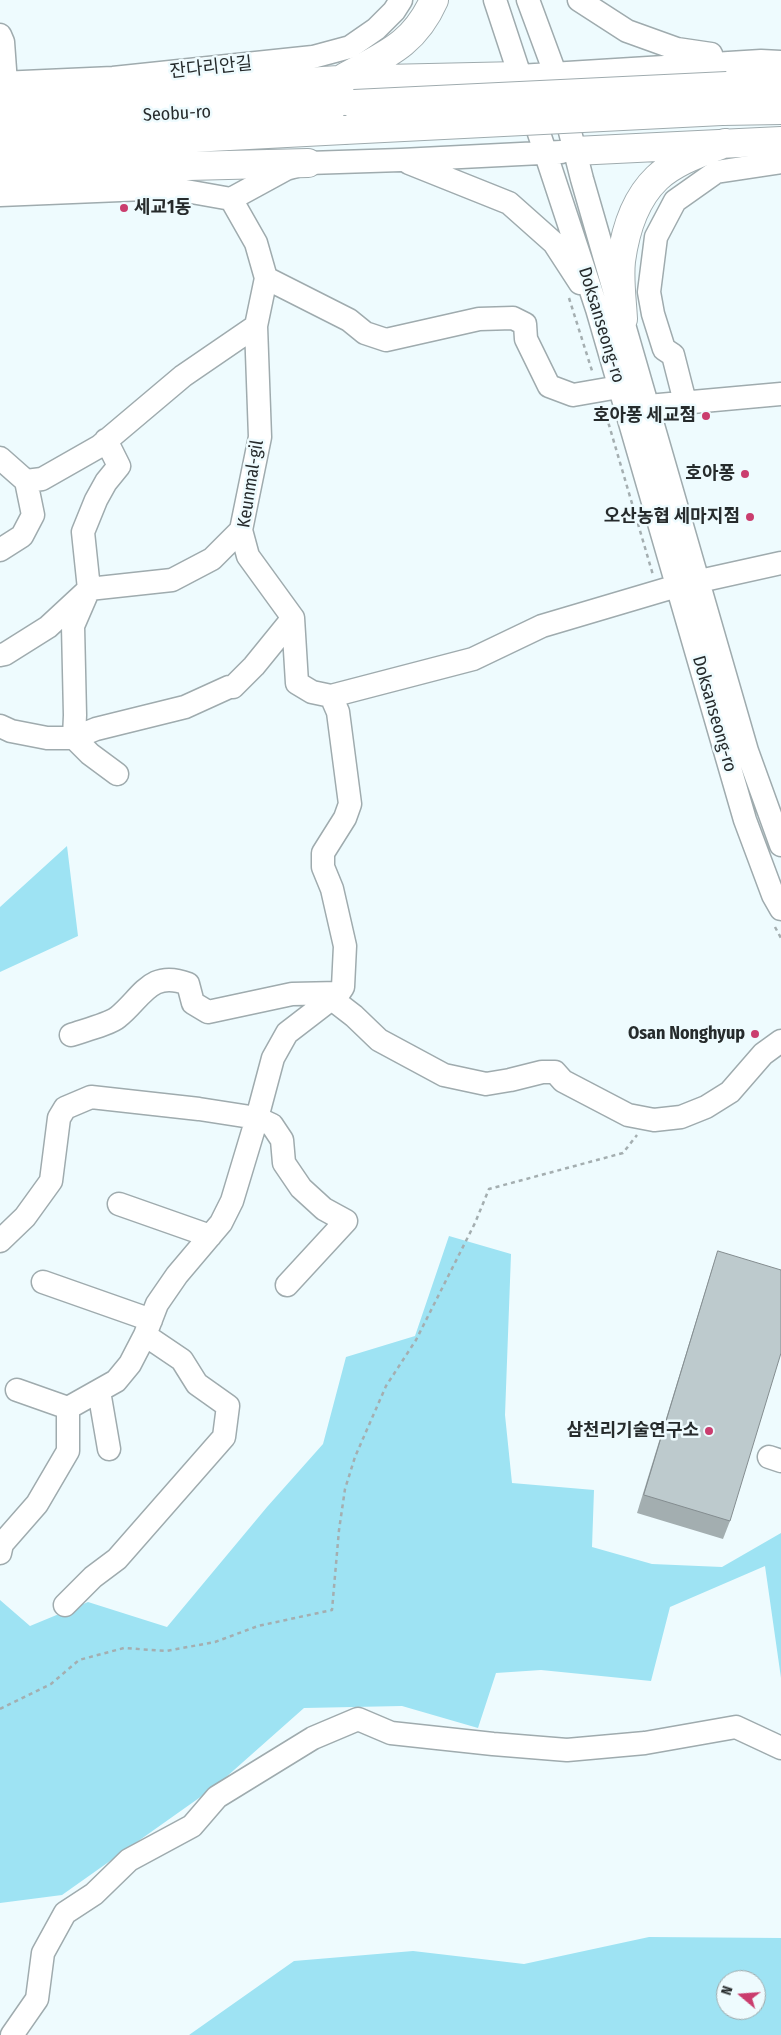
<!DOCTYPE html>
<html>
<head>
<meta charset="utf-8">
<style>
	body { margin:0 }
	#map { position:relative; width:781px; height:2035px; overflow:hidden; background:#eefbfe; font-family:"Fira Sans Condensed",sans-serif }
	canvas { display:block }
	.north { position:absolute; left:716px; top:1970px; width:50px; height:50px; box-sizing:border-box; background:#eefbfe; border:1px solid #9ea8aa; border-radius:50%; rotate:288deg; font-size:14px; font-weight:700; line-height:20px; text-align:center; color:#262b2c }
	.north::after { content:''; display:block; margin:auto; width:18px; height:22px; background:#ca3d6e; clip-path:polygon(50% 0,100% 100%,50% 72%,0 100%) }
</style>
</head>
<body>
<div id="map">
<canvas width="781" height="2035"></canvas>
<div class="north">N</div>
</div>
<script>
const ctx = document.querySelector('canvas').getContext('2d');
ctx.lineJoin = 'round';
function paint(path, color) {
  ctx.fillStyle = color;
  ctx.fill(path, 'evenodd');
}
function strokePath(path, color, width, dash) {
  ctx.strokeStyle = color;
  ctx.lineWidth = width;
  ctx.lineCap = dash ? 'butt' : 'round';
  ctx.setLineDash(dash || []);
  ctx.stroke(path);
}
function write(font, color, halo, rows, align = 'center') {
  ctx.font = font + ' "Fira Sans Condensed","Noto Sans KR",sans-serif';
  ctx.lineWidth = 5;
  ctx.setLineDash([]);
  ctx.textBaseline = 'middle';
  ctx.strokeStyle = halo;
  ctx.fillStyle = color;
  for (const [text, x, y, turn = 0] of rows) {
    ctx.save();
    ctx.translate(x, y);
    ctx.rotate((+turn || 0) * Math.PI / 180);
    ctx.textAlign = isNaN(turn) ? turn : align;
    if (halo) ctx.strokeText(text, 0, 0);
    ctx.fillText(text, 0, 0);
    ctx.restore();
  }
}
paint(new Path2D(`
	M67 846 78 936 0 972V907Z
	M449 1236 511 1254 505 1415 512 1483 594 1490 592 1547 652 1564 722 1567 781 1533V1678L765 1566 670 1607 651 1681 541 1670 496 1673 478 1728 402 1706 304 1708 216 1786 62 1895 0 1903V1600L30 1626 88 1602 167 1627 267 1507 323 1444 346 1357 415 1336Z
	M649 1937 781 1938V2035H189L294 1961 413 1951 524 1964ZM726 1980H756V2010H726Z`), '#9ee3f3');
const minor = new Path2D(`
	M495 0 597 309 745 820 773 895 781 909
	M528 0 555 73 582 179 747 751 781 845
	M579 0 627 31 677 49 711 54
	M0 35 3 42 6 83
	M519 76 761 61 781 62
	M0 83 113 78 313 57 350 47 376 29 394 11 401 0
	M409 163 509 203 554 243 580 283
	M0 195 169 188 231 199 256 243 266 278 256 326 260 437 241 530 248 556 293 618 297 683 312 692 331 696 473 659 542 626 677 586 781 563
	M231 199 286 169 308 163 401 160 561 152
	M266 278 349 320 365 333 386 340 479 319 513 318 525 324 526 339 549 386 573 395 619 387
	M685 402 673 355 664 349 653 314 649 292 656 237 675 201 716 172 781 162
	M648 406 781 394
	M106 440 119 466 106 482 96 500 83 532 89 589 73 626 75 715 74 738 90 754 117 774
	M0 458 26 481 42 479 100 446 183 376 256 326
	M0 550 22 536 33 515 26 481
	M0 655 5 654 48 627 89 589 172 580 212 559 241 530
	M0 726 11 731 47 738H74L96 729 185 707 229 687H233L254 666 293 618
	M332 999 354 1016 379 1040 444 1075 486 1084 510 1080 542 1072H555L563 1081 628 1115 654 1120 681 1117 706 1107 730 1092 763 1054 781 1041
	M71 1035C82 1031 110 1024 118 1017 142 998 150 969 188 984L193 1003 208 1012 292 994 339 993
	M119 1204 210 1236
	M0 1241 25 1217 51 1181 59 1118 65 1108 91 1097 199 1109 257 1118 272 1125 282 1140 284 1163 301 1188 324 1209 346 1221 287 1285
	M43 1282 151 1320
	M17 1390 68 1408
	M99 1391 109 1449
	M769 1457 781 1461
	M0 1553 2 1544 37 1504 68 1451V1408L116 1381 130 1364 145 1335 157 1304 177 1275 221 1223 232 1201 257 1118 273 1058 287 1033 339 993 343 987 345 946 332 889 323 867V853L345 818 350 804 338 712 331 696
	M65 1605 93 1577 117 1559 224 1437 228 1406 197 1384 182 1360 145 1335
	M12 2035 37 1999 43 1953 65 1913 94 1894 129 1860 192 1826 217 1797 313 1738 358 1719 391 1733 493 1744 567 1750 645 1743 736 1727 781 1748`);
const major = new Path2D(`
	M345 77C385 55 414 45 434 0
	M727 86H781
	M0 101 339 80 519 76
	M722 111 781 110
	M0 124 354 104
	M0 148 344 130
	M575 151 781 141
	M0 175 68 169 308 163
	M623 319C622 300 619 280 621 261 625 232 635 199 657 178 675 161 703 152 725 143`);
strokePath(minor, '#9fabae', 25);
strokePath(major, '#9fabae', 30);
strokePath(new Path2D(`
	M569 298 593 374
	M604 408 653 575
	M775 927 781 938
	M0 1709 51 1684 79 1660 124 1648 166 1651 215 1642 258 1626 332 1610 339 1530 345 1489 355 1457 386 1386 416 1340 475 1223 489 1189 623 1153 637 1135`), '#a4aeb0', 2.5, [4, 4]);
strokePath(minor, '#fff', 22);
strokePath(major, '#fff', 28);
const majorBridge = new Path2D(`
	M354 104 727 86
	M344 130 722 111`);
strokePath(majorBridge, '#9fabae', 30, []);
strokePath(majorBridge, '#fff', 28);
paint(new Path2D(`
	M718 1251 730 1521 723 1539 637 1513 712 1269Z`), '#a3aeb0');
const building = new Path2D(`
	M718 1251 781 1270V1353L730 1521 644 1495Z`);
paint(building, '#bdcacd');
strokePath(building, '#848d90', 1);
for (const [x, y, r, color] of [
	[124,208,5,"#ca3d6e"],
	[706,416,5,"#ca3d6e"],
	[745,474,5,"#ca3d6e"],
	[750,517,5,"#ca3d6e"],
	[755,1034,5,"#ca3d6e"],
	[709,1431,5,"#ca3d6e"]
]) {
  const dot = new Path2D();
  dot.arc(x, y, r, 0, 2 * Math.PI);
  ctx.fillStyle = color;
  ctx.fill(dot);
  strokePath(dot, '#eefbfe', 2);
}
write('18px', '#262b2c', '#eefbfe', [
	["잔다리안길",211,68,-6],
	["Seobu-ro",177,114,-3],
	["Doksanseong-ro",601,325,73],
	["Keunmal-gil",251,484,-81],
	["Doksanseong-ro",714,714,74]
]);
write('bold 18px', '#262b2c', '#eefbfe', [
	["세교1동",134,208,"left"],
	["호아퐁 세교점",696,416],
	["호아퐁",735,474],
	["오산농협 세마지점",740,517],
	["Osan Nonghyup",745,1034],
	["삼천리기술연구소",699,1431]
], 'right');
</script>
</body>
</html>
